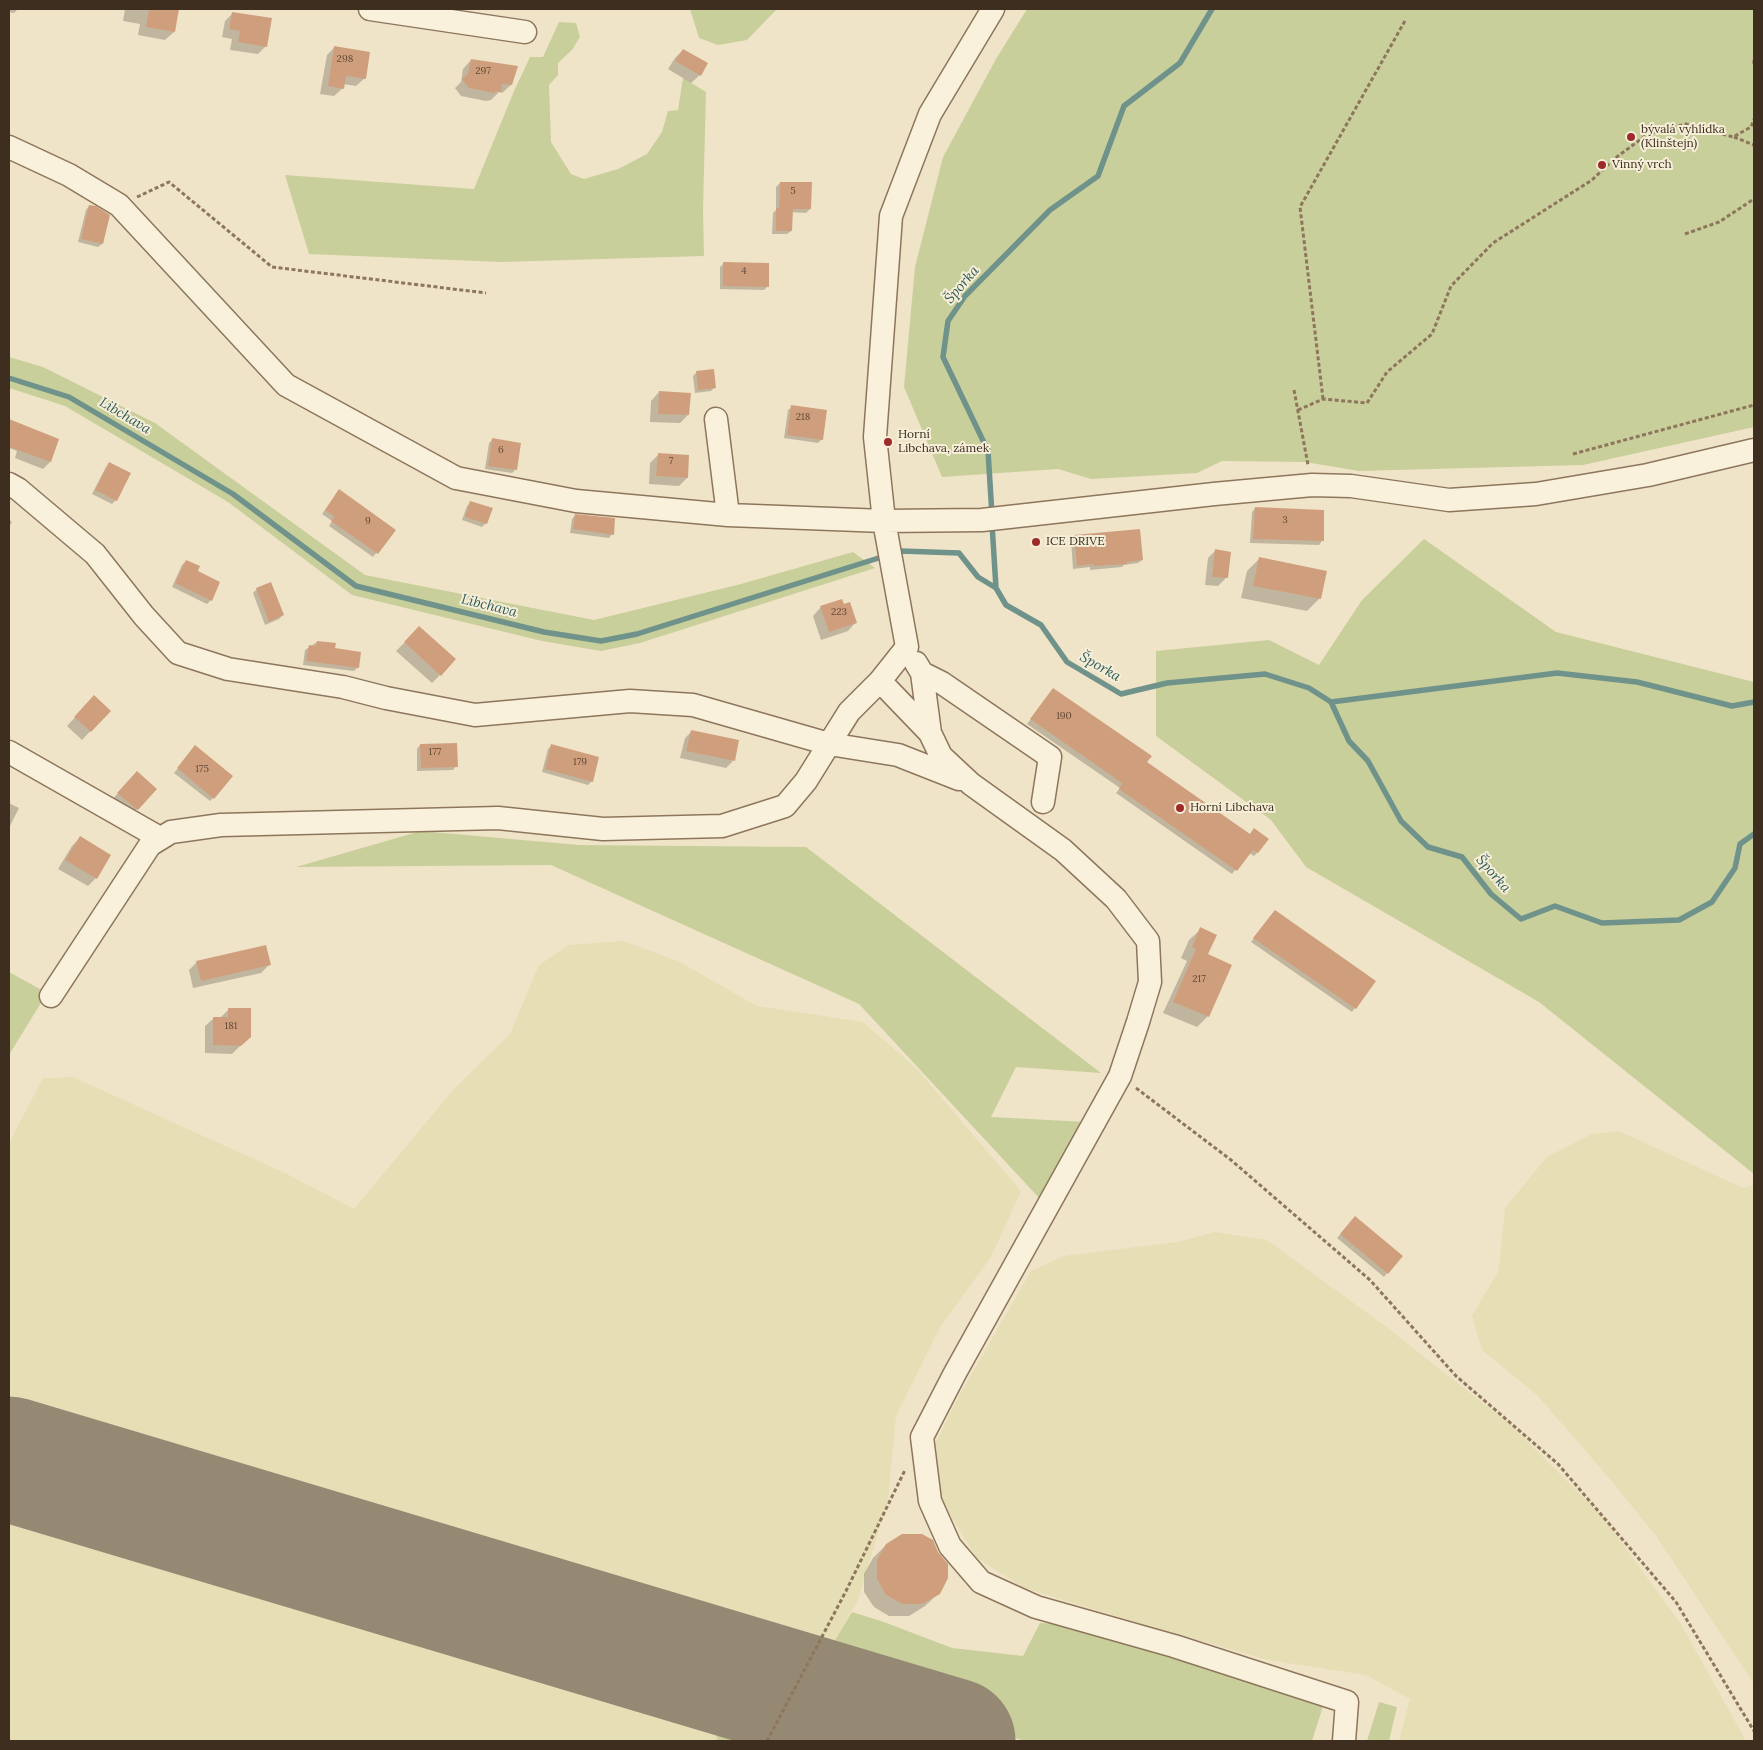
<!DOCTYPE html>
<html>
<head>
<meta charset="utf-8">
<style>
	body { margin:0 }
	#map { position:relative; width:1763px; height:1750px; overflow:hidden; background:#f0e4c8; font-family:Lora,serif }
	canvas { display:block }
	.frame { position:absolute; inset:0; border:10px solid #3d2e20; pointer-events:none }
</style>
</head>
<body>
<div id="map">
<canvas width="1763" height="1750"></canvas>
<div class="frame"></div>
</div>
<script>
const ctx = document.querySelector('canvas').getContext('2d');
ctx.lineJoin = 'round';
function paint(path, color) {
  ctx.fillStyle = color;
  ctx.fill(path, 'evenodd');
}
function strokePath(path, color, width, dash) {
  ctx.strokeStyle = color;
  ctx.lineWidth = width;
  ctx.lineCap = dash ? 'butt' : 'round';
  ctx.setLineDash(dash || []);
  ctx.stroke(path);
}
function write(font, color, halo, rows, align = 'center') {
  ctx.font = font + ' Lora,serif';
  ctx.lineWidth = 4;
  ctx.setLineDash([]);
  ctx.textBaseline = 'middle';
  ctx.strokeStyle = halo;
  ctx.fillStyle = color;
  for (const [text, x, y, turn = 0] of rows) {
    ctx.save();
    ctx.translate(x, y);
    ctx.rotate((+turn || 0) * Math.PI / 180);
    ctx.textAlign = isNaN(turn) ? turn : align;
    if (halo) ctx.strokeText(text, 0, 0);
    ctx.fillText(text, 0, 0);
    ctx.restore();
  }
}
paint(new Path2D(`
	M623 941 678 961 757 1006 863 1022 917 1069 1021 1191 991 1257 940 1327 896 1416 888 1499 858 1600 826 1655H805L374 1529 9 1418V1143L43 1078 73 1077 287 1174 354 1209 453 1090 510 1034 539 965 569 945Z
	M1619 1131 1743 1188 1754 1185V1684L1657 1537 1609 1478 1538 1396 1482 1350 1472 1316 1499 1270 1505 1208 1547 1157 1592 1134Z
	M1215 1232 1267 1240 1385 1326 1511 1425 1603 1517 1681 1624 1746 1741H1399L1410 1699 1366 1675 1268 1660 1146 1625 1024 1588 977 1558 943 1503 932 1450 960 1394 1031 1271 1064 1256 1177 1242Z
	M9 1509 255 1586 715 1722 717 1741H9Z`), '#e6deb5');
paint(new Path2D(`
	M690 9H777L747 40 718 45 699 38Z
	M1027 9H1754V427L1583 465 1359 471 1305 462 1222 461 1197 473 1091 479 1058 469 942 477 904 387 915 267 943 157 996 59Z
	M559 22 576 23 580 37 572 50 558 63V75L549 85 551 142 571 174 584 179 618 169 647 154 662 132 668 111 678 110 683 78 706 92 703 210 704 256 501 262 309 254 285 175 474 189 514 91 530 57H543Z
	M9 357 43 367 155 423 365 575 594 620 741 584 853 552 875 568 640 643 601 651 542 641 352 595 228 502 65 406 9 388Z
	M1424 539 1556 632 1754 682V1174L1539 1002 1306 867 1271 820 1156 736V651L1269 640 1319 665 1362 600Z
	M421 831 579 845 806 847 1101 1073 1016 1067 991 1117 1087 1122 1041 1200 859 1004 551 865 296 867Z
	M9 972 47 993 9 1055Z
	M9 1418 374 1529 805 1655H826L852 1612 884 1622 952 1648 1023 1656 1040 1623 1064 1624 1317 1696 1323 1706 1312 1741H1025L9 1439Z
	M9 1482 881 1741H782L135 1548 9 1509Z
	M1379 1702 1397 1707 1389 1741H1367Z
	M715 1722 776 1741H717Z`), '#c9cf9b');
paint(new Path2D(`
	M9 9H18L14 13 9 12Z
	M125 9H177L174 32 165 40 138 35 140 24 123 21Z
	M233 13 266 46 258 54 230 50 232 39 222 37 225 21Z
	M335 47 365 78 356 86 343 84V88L334 96 320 94 327 55Z
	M683 50 700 75 691 83 668 69 675 58Z
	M471 60 511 85 502 93 499 92 491 100 486 101 461 96 455 88 461 82 463 69Z
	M780 183 810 209 806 213 791 212V231L787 234H772L773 213 776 210V187Z
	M89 206 102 244 98 247 78 242 86 210Z
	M724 263 768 286 764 290 720 289V267Z
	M697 372 715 387 711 391 695 393 693 376Z
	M659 392 688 415 680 423 650 422 651 401Z
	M792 407 822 439 818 443 784 438 788 410Z
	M9 420 58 440 50 462 43 469 15 458 17 451 9 448Z
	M492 440 515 470 512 473 485 469 489 443Z
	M658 455 687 478 679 486 649 484 650 463Z
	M109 464 116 500 112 504 92 494 106 467Z
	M339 491 394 530 373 557 329 526 332 521 322 514Z
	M471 502 486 523 482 527 462 520 467 506Z
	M1255 508 1322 541 1319 545 1250 543 1252 512Z
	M575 515 612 534 609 538 570 533 572 519Z
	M9 519 12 522 9 527Z
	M1075 536 1142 560 1138 563 1124 565 1122 567 1090 570V567L1073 569 1071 540Z
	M1216 550 1226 578 1218 586 1205 585 1208 558Z
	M1259 559 1320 598 1307 611 1241 598 1247 571Z
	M186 561 196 572 211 600 207 604 172 587 182 565Z
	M257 589 283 615 279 619 265 625 253 593Z
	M821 607 856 622 848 631 821 640 813 616Z
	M419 628 440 675 432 683 396 651Z
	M317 642 334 649 358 667 354 671 303 665 305 650Z
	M1053 689 1146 762 1249 835 1254 829 1257 853 1254 856 1249 853 1232 874 1116 793 1120 788 1027 724Z
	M94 697 109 711 82 740 67 726Z
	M692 731 733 761 726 768 680 758 685 738Z
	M420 745 456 766 453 770 417 771V749Z
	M551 746 592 781 588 785 542 772 548 749Z
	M192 751 213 798 210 801 174 773Z
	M129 781 155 789 129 818 110 802Z
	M9 803 19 808 9 828Z
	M80 838 96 878 88 886 58 869 72 846Z
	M1271 915 1374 981 1352 1012 1251 942Z
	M1201 929 1206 955 1208 1016 1197 1027 1163 1013 1187 961 1181 958 1189 940Z
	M197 962 269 965 261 973 193 988 189 970Z
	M229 1009 250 1036 232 1054 205 1053V1026L214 1018H220Z
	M1352 1221 1387 1273 1384 1277 1337 1238Z
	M886 1545 939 1593 925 1606 909 1616H889L874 1607 864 1592V1574L873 1558Z`), '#0003');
strokePath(new Path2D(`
	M9 378 69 397 233 494 356 586 544 632 601 641 637 634 885 556
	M992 515 988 451 943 357 948 321 965 296 1050 210 1098 176 1124 106 1180 63 1212 9
	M992 524 996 588 1006 605 1041 625 1067 662 1121 694 1167 683 1265 674 1309 688 1331 702 1349 741 1368 761 1401 821 1428 847 1462 857 1491 894 1521 919 1555 906 1602 923 1679 920 1712 902 1735 868 1740 844 1754 834
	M894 553 901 551 959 553 978 577 996 588
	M1331 702 1557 673 1637 682 1732 706 1754 702`), '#6f938a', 5.5);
strokePath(new Path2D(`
	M9 1459 953 1741`), '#968974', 125);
paint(new Path2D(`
	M149 9H179L175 32 146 27Z
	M232 12 272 18 267 47 238 42 240 31 229 29Z
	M334 46 370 52 366 79 346 76 344 89 328 86Z
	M683 49 708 63 701 76 675 61Z
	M471 59 518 66 512 85 502 84 501 92 495 91V93L469 88 462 79 468 74Z
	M780 182H812L811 209H793L792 231H776V208H779Z
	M89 205 96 206 110 215 103 244 81 239Z
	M723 262 769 263V287L723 286Z
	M714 369 716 388 698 390 696 371Z
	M659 391 691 393 689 415 658 414Z
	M791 405 827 410 823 440 787 435Z
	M9 419 59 439 51 462 9 447Z
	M492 438 521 443 517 470 488 466Z
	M658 453 689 455 688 478 656 476Z
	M109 462 131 473 117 501 95 490Z
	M339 489 396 530 378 554 331 521 335 517 325 510Z
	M470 501 493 508 487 524 465 517Z
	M1255 507 1324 510V541L1253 539Z
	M575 514 615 518 614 535 573 529Z
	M1140 529 1143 560 1127 562V564L1094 566 1093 564 1077 566 1074 535Z
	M1215 549 1231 552 1228 578 1212 577Z
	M1259 557 1327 571 1321 599 1253 586Z
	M186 560 200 566 198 571 220 582 212 601 175 583Z
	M271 582 284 615 269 622 256 588Z
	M842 599 844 604 850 602 857 623 829 632 820 606Z
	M419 626 456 659 441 676 404 642Z
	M317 641 336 643 335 648 361 652 359 668 306 661 309 645 316 646Z
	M1053 688 1152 756 1147 762 1250 834 1254 828 1269 839 1258 853 1253 850 1237 871 1119 789 1122 783 1030 719Z
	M94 695 111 711 91 732 74 717Z
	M691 730 739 740 735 761 686 751Z
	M457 743 458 767 421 768 420 744Z
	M551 744 599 757 593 782 545 769Z
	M195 745 233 776 214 799 177 768Z
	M137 771 157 789 138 810 117 793Z
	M80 836 111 855 97 879 65 860Z
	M1275 910 1376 981 1356 1009 1253 938Z
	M1200 927 1217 935 1208 954 1232 965 1209 1017 1173 1002 1196 949 1202 952 1192 947Z
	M266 945 271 965 201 981 196 961Z
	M228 1008H251V1037L241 1046 213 1045V1017H228Z
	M1355 1216 1403 1256 1388 1274 1340 1234Z
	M902 1534H922L933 1540 938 1552 948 1564V1578L940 1594 922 1604H902L886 1595 877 1579V1560L886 1544Z`), '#cf9f7d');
const minor = new Path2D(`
	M370 9 525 32
	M9 147 69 175 119 205 286 385 456 478 576 501 728 515 884 521 982 520 1214 494 1312 485 1351 486 1449 500 1536 494 1648 475 1754 450
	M716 419 728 515
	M9 484 18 489 95 554 144 616 178 653 228 669 343 687 386 698 475 715 630 701 693 705 829 744 849 712 880 681 907 647 884 521 875 437 891 216 930 114 993 9
	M916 663 922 673 930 733
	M922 673 942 683 1050 757 1043 802
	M880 681 930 733 941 756 971 784 1063 850 1116 899 1148 941 1150 982 1138 1022 1120 1076 955 1373 922 1437 930 1501 950 1546 981 1582 1036 1607 1174 1646 1347 1702 1344 1741
	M9 752 160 838
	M51 996 150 845 171 832 221 825 498 818 603 829 722 826 785 806 806 781 829 744 898 755 959 779`);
strokePath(minor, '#8d765c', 25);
strokePath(new Path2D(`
	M1754 60V66
	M1734 137 1754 145
	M137 197 169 182 272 267 486 293
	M1685 234 1719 222 1754 199
	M1294 390 1308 465
	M1323 399 1300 207 1406 19
	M1298 410 1323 399 1367 403 1387 372 1432 334 1451 286 1493 243 1592 180 1614 159 1648 134 1686 124 1733 137 1751 127 1754 119
	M1573 454 1754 405
	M1136 1088 1231 1160 1370 1280 1456 1376 1558 1464 1676 1602 1754 1731
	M767 1741 846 1591 905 1470`), '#8d765c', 3, [4, 2.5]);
strokePath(minor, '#faf1dc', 22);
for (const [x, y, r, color] of [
	[1631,137,5,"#9e2a2b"],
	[1602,165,5,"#9e2a2b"],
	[888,442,5,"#9e2a2b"],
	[1036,542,5,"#9e2a2b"],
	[1180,808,5,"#9e2a2b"]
]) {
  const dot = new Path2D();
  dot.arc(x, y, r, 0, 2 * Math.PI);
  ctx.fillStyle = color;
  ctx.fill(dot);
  strokePath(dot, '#f7eed8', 2);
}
write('10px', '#624a37', null, [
	["298",345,59],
	["297",483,71],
	["5",793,191],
	["4",744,271],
	["218",803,417],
	["6",501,450],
	["7",671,461],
	["3",1285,520],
	["9",368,521],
	["223",839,612],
	["190",1064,716],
	["177",435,752],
	["179",580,762],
	["175",202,769],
	["217",1199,979],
	["181",231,1026]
]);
write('12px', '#3d2e20', '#f7eed8', [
	["bývalá vyhlídka",1641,130],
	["(Klinštejn)",1641,144],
	["Vinný vrch",1612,165],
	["Horní",898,435],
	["Libchava, zámek",898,449],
	["ICE DRIVE",1046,542],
	["Horní Libchava",1190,808]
], 'left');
write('italic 14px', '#2f5d5a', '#f7eed8', [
	["Šporka",962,285,-49],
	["Libchava",125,416,31],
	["Libchava",489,606,14],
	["Šporka",1100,667,30],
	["Šporka",1493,874,49]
]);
</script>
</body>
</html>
